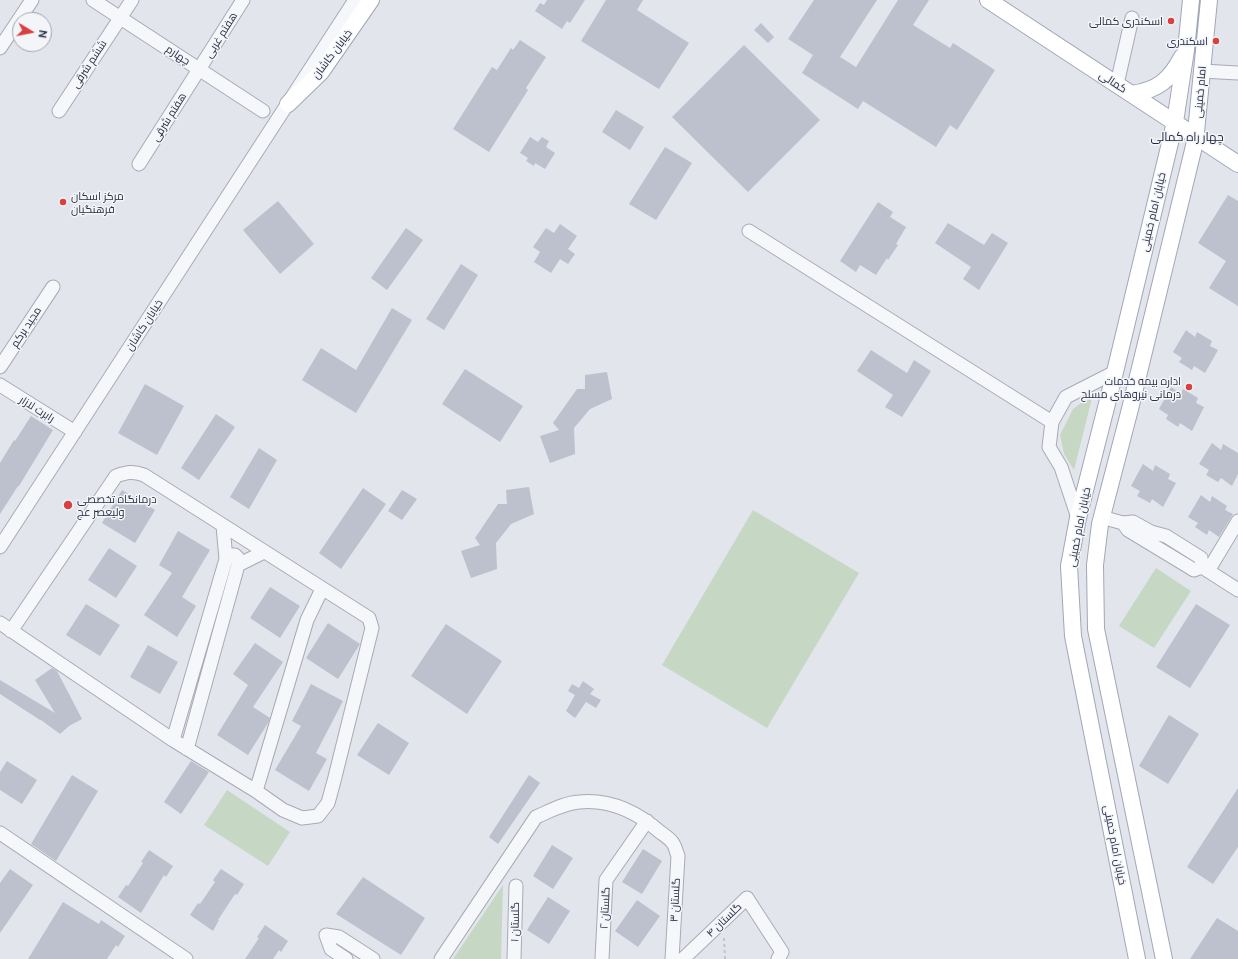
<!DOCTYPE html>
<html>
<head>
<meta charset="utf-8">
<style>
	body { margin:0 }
	#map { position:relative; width:1238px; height:959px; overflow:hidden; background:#e3e5ec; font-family:Ubuntu,sans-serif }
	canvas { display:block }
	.north { position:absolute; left:12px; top:12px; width:40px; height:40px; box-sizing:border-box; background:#f3f5f9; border:1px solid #a2a6b1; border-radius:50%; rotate:100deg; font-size:11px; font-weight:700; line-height:16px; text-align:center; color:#292f46 }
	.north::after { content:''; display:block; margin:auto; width:14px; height:18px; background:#d94040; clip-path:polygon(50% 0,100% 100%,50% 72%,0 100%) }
</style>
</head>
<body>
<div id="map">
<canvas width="1238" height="959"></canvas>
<div class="north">N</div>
</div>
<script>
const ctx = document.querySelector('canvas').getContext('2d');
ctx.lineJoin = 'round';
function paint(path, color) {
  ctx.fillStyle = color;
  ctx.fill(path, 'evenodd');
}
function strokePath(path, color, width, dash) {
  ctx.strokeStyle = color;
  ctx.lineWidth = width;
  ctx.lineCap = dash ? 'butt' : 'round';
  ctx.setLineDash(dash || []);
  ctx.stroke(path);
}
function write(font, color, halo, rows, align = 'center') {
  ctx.font = font + ' Ubuntu,Cairo,sans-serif';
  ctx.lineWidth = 3;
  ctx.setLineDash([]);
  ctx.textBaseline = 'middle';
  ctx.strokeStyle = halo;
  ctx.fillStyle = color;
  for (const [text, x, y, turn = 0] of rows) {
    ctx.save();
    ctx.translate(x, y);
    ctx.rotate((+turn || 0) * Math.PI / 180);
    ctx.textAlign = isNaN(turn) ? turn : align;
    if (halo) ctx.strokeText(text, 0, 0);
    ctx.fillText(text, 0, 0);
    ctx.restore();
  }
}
paint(new Path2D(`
	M1093 394 1074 470 1064 454 1060 435 1073 409Z
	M753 510 859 573 767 728 662 665Z
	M1156 568 1191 591 1154 648 1119 626Z
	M227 790 290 832 268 866 204 825Z
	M503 885 501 959H453Z`), '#c6d7c4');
paint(new Path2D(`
	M547 0H585L570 23 567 21 562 29 535 11 540 3 544 5Z
	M606 0H643L637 10 689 43 659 89 581 41Z
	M814 0H877L840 57 856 67 898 0H929L913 25 950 48 953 43 995 70 957 130 950 125 936 147 863 101 858 109 802 73 813 55 788 39Z
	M761 23 774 37 768 43 754 30Z
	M520 40 546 57 526 88 528 90 489 152 453 129 492 67 497 70 511 48 513 50Z
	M744 45 820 120 748 192 672 117Z
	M616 110 644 127 630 150 602 132Z
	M530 137 538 142 542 137 549 141 546 147 555 153 545 169 535 163 534 166 526 161 528 158 520 153Z
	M665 147 692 163 656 220 629 204Z
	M1228 195 1238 201V306L1209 288 1226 261 1198 243Z
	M278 201 314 244 280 274 243 230Z
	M878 202 893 212 890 217 906 227 896 244 898 245 888 260 887 258 876 275 860 265 856 272 840 261Z
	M948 223 984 245 992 233 1008 243 979 290 963 279 971 267 935 243Z
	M560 224 577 236 568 249 575 254 568 264 560 259 551 273 534 262 540 252 533 247 546 228 554 233Z
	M406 228 423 240 387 290 371 278Z
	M461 264 478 275 444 330 426 319Z
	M392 308 412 320 356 413 302 380 321 348 356 370Z
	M1186 330 1195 337 1197 332 1212 341 1210 346 1218 350 1205 373 1194 366 1192 370 1179 362 1182 358 1173 352Z
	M871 350 907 373 914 360 931 371 902 417 885 407 893 395 857 371Z
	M465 369 523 406 500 442 442 404Z
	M607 372 612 399 590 409 574 428 575 454 550 463 540 436 559 430 553 423 577 389H585V375Z
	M145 384 184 406 157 455 118 433Z
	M1171 387 1181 394 1183 389 1198 398 1196 403 1204 407 1192 431 1180 423 1178 427 1166 419 1168 415 1159 409Z
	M216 414 235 427 199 480 181 468Z
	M31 416 53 430 19 486H18L0 514V463L14 440 15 441Z
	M1212 443 1221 450 1223 444 1238 453V474L1232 486 1221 478 1218 482 1206 475 1209 470 1199 464Z
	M259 448 277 460 249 509 230 497Z
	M1143 464 1153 471 1155 465 1170 474 1168 479 1176 483 1163 507 1152 499 1150 503 1137 496 1140 491 1131 486Z
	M529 487 534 514 511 524 496 543 497 569 471 578 461 551 480 545 475 538 498 504H507L506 490Z
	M363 488 386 504 341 569 319 553Z
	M122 490 155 510 135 543 102 523Z
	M402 490 417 499 402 520 388 511Z
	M1201 495 1210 502 1212 496 1227 506 1225 510 1233 514 1219 537 1209 530 1207 535 1195 527 1198 523 1188 517Z
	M178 531 210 550 182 597 196 606 177 637 144 615 172 573 159 565Z
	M109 548 137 566 116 598 88 580Z
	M270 587 300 606 280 638 250 618Z
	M86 604 120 625 100 656 66 635Z
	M1196 604 1230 625 1190 688 1156 667Z
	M328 623 360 644 338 679 306 658Z
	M446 624 502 661 467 714 411 676Z
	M255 643 283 662 253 707 270 718 268 723 248 755 217 735 248 685 233 674Z
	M148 645 178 662 160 694 130 677Z
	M52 668 57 671 82 719 69 726 60 734 41 720H40L0 694V680L55 713 35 680Z
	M583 681 594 689 590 694 601 700 596 708 586 702 575 718 566 711 575 695 568 691 572 684 579 688Z
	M311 684 343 701 316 753 327 759 309 791 275 770 301 726 292 721Z
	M1169 715 1199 734 1168 784 1139 766Z
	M378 723 409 743 389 775 357 755Z
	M7 761 37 780 22 804 0 790V772Z
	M191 761 209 772 181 814 164 802Z
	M72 775 98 791 56 861 31 844Z
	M529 775 540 783 498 844 489 837Z
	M1238 788V847L1213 884 1187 867Z
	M552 845 573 858 553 889 533 876Z
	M643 849 662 861 642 894 622 882Z
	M149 850 173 866 166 877 164 875 141 913 118 897 126 885 128 886 143 863 141 862Z
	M10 869 33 885 0 933V883Z
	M221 869 244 884 237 895 235 894 218 920H219L213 931 190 915 198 903 200 904 215 882 213 880Z
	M363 877 425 918 401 955 336 914Z
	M548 897 570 911 549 944 527 930Z
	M637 900 660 916 638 947 615 931Z
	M63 902 99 924 101 920 125 936 118 947 116 945 107 959H28Z
	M1217 918 1238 931V959H1190Z
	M265 925 288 941 281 952 279 950 273 959H245L259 938 257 937Z`), '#bdc0cd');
const minor = new Path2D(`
	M93 0 263 111
	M0 48 32 0
	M1202 71 1238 73
	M1117 84 1132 18
	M59 111 132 0
	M139 164 243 0
	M749 231 1052 422
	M0 367 53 287
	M0 385 75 432
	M1101 517 1123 523 1133 522 1151 532 1166 536 1201 558 1202 567
	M1078 518 1061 467 1049 447 1052 422 1066 397 1115 372
	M1123 523 1128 530 1194 570 1202 567
	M0 547 355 0
	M238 565 264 552
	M1202 567 1238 590
	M1208 571 1238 521
	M0 623 173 740 256 791 283 810 302 818 318 816 328 803 334 781 372 628 369 618 144 475C133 471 127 472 116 476L11 631
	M173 740 226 559 223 526
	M187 749 238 565V558L235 555H230L226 559
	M256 791 307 620 322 589
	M0 833 186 959
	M346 959 331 949 326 935 339 937 373 959
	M441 959 536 817C550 811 564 803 579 802 610 799 637 812 660 832 664 835 669 838 672 842 675 845 676 851 678 856L672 959
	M514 959 516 886
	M602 959 606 880 647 821
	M683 959 747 898 782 952 778 959`);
const major = new Path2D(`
	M988 0 1238 164
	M1132 94C1158 90 1170 80 1182 57
	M288 104 321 72 371 0
	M1137 959 1073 636 1069 566 1078 518 1115 372 1175 122 1186 50 1191 0
	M1164 959 1096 629 1095 565 1100 524 1130 409 1195 142 1209 0`);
strokePath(minor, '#a7abb7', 15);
strokePath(major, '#a1a7b9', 18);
strokePath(new Path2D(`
	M724 938 725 959`), '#c1c3cb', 2, [3, 3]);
strokePath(minor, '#f6f7fa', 13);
strokePath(major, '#fff', 16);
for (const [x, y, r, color] of [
	[1171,21,4,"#d94040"],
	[1216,41,4,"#d94040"],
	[63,202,4,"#d94040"],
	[1189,387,4,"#d94040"],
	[68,505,5,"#d94040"]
]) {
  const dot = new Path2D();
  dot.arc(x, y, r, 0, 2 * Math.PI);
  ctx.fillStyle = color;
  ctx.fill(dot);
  strokePath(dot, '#f3f5f9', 1.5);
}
write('11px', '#292f46', '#f3f5f9', [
	["اسکندری کمالی",1163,21],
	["اسکندری",1208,41],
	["مرکز اسکان",71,196,"left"],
	["فرهنگیان",71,209,"left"],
	["اداره بیمه خدمات",1181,381],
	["درمانی نیروهای مسلح",1181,394],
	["درمانگاه تخصصی",77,499,"left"],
	["ولیعصر عج",77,512,"left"]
], 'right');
write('11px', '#292f46', '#f3f5f9', [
	["هفتم غربی",221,35,-58],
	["خیابان کاشان",332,54,-53],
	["چهارم",178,55,33],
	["ششم شرقی",89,64,-57],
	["کمالی",1113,82,33],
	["امام خمینی",1200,92,-85],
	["هفتم شرقی",169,117,-58],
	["خیابان امام خمینی",1153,212,-77],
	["خیابان کاشان",144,325,-57],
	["مجید برکم",26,327,-57],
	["رابرت لازار",37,409,32],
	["خیابان امام خمینی",1079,527,-79],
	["خیابان امام خمینی",1115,845,79],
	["گلستان ۳",675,900,-87],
	["گلستان ۲",605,908,-87],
	["گلستان ۴",724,920,-44],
	["گلستان ۱",515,922,-89]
]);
write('12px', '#1b2137', '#f3f5f9', [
	["چهار راه کمالی",1187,137]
]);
</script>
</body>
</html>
